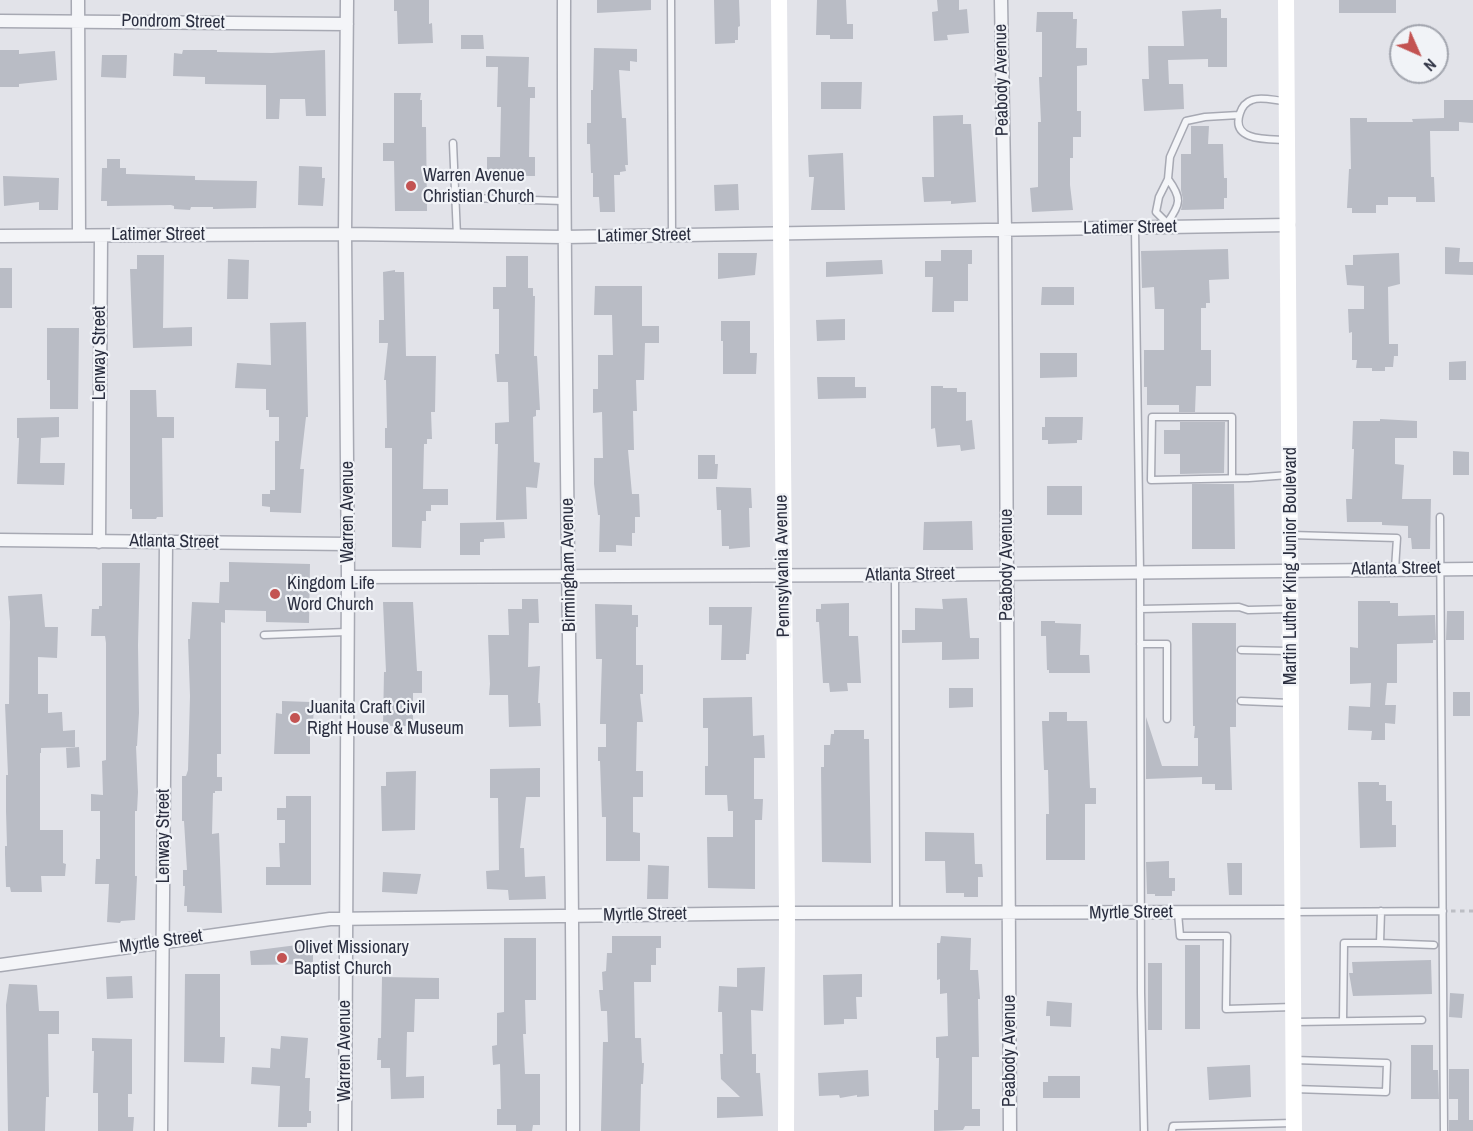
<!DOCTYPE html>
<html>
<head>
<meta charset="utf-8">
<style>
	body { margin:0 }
	#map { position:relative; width:1473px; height:1131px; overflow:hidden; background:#e2e3e9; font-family:"Archivo Narrow",sans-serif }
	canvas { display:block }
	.north { position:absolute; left:1389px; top:24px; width:60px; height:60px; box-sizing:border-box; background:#f1f3f7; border:2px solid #a2a5ae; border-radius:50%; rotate:135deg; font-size:16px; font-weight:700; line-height:24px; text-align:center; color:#2b2f40 }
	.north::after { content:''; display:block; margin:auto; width:21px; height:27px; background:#c35352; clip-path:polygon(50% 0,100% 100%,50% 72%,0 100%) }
</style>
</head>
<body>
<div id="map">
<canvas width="1473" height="1131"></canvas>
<div class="north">N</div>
</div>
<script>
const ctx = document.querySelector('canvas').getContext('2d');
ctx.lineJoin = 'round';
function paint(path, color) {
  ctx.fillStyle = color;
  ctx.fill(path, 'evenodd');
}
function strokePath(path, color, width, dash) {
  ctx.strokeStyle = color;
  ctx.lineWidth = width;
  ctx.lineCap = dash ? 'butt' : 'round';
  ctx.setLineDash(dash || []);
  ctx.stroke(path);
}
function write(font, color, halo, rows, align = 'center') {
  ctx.font = font + ' "Archivo Narrow",sans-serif';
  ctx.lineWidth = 4.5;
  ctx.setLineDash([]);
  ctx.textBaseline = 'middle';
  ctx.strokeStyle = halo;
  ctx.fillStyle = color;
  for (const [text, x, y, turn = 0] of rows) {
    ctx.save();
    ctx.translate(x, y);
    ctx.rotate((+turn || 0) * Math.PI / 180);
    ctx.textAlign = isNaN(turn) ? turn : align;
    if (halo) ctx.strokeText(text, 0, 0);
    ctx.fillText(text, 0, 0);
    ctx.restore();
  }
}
paint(new Path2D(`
	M394 0H429V24L432 23 433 43 398 44 397 11H394Z
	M597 0H651V10L597 13Z
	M714 0H739L740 26 738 27V40H735V43L715 44Z
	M817 0H846L847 24H853V39H830V35H816Z
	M937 0H959V10L967 9 969 33 947 35 948 40 934 41 932 12 938 11Z
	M1339 0H1396V13H1339Z
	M1221 9V18H1227V67H1208V59L1168 60 1169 84H1183L1184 109 1144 111 1142 79H1149L1148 46H1184L1182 11Z
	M1037 12H1073V19H1077L1076 48H1087V65L1077 66V111H1081V137H1073V158H1070V185L1073 210 1032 212 1030 188 1038 187V122H1041L1039 77H1042V32H1036Z
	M461 35H483L484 49H461Z
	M594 48 637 49V62L630 61V71L619 70 622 118H626L628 165H625L626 171 620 172V175H614L615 212H600L599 197H593V173H591L590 144H587V123H591V90H593Z
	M0 50H19V54L55 51 57 80 19 84V87H0Z
	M183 50H217V52L272 53 325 50 326 116H306L305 99H280L279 119H266V85L205 84V77L173 76 174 53 182 54Z
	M102 55H127L126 78 101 77Z
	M486 56 529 57 528 87H535V98H530L529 157H535V176H512V173H487V157H500L501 107H497L498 67H486Z
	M821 82H862L861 109H821Z
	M394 93H421L420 100H422V127H426L427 211H395L394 161H383V143H394Z
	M1444 100H1473V123L1459 122V131H1430L1431 177H1434L1435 202H1416V197H1388V205H1376V213H1352V208H1347L1349 169H1351L1350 118H1367V122H1413L1412 119 1444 118Z
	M963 115V124H971L976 202 951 204V201L924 202 922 177H934L933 116Z
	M1191 126H1209L1208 144H1223L1224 178H1227V198H1224V209L1181 210 1183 200 1181 190V154H1191Z
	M843 153 845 210H811L814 177H809L808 155Z
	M107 159H120V168H126V174L195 176V180L257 181 256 208 213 209V207H191L190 210 174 209V206L171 205 107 206V201H101L102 168H107Z
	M299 166 322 167V178H325L323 206 298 205Z
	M3 176 59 178 58 210H39V202L4 206Z
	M738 184 739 210 715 211 714 185Z
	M1445 247 1460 248 1459 262H1473V275L1445 274Z
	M1228 249 1229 279 1209 280 1210 303H1206V308H1201V350H1211V386H1196L1195 412H1179V405H1147V387H1144V350H1164V309H1155L1154 287 1142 288 1141 251Z
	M941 250H972V264H968V301H954V312H932L933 277H925V261H941Z
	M718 253H757L755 275 718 279Z
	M1399 253 1400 284 1388 287 1389 344H1398V356H1394L1393 367H1385V371H1372V368H1356L1357 360H1352V332L1349 333 1348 309H1364V286L1347 285 1345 265H1353V255Z
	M137 255H164L163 328 192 327V346L133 348 130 269H137Z
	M506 256H528V288H533V296H535L534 356H537L540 410H536V416L533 417 534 462 540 463 537 488 526 487 527 519 496 520 498 444H495V423L509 422 508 382H497L495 354H499V309H493V287H506Z
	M228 259 249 260 248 299H227Z
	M882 260 883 274 826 277V262Z
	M0 268H12V308H0Z
	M395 270V272H404L406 356H436L435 412H431L432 439H427V444H424L423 489H448V505H431V511H426V521H422L421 548 392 547V448H385V428H387L386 380H384L388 343H379V320H384L383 272Z
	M595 286H642V326H659V343H645L644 380H636L637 411H633L634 450H628L632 494H639L640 517H635V533H632V546L616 545V552H599L600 515H598L594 484V458H603L602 412 593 413V389H598V355H613L612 315H594Z
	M1042 287H1074V305H1041Z
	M845 319V340L817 341 816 320Z
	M721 321H750V353H757L756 374H723V341H721Z
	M306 322 308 417H306L300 469H304L301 513 270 512V507L262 506V494H270V490H275V441H279V417H269V410H266V389L235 388 237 363 271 365 270 323Z
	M47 328H79L78 409H50V380H47Z
	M1040 353H1077V377L1040 378Z
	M1466 361V380H1449V362Z
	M817 377H855V387H866V398L818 399Z
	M931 386H943V388H957V392H966V421L972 420 975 449 961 451 960 445 937 447 935 428 931 429Z
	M130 390H156L157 417H174V438H162L163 517H157L156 519H132V509H130Z
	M59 417V437L41 438 40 463H65L64 485 17 484 19 438H17V418Z
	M1045 417H1083L1082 440H1077V443L1048 444V440H1042V427H1045Z
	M1380 419 1417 421V438H1395V464L1404 465 1402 499H1431L1430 549H1412L1411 538H1408V526L1382 525V522H1347L1346 499H1352L1354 449H1352L1353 421H1380Z
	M1180 422H1225L1224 473 1180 474V454H1164V430H1180Z
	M1453 451 1469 452V475H1453Z
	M698 455H715V464H718L717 479H698Z
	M1192 484H1234L1235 549H1192Z
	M1047 486H1082V515H1047Z
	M716 487 751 488 752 508H749L750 547 729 549V546H722L721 510H717Z
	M972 521 973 550H923L924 522Z
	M504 522 505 538 484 539V542H480V555H460V523Z
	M229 562 310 564 309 623 266 622V611L225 610V623L221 622V754H217V777H222V791H215V793H213L212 834 219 833 222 913 187 912V906H184L185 886H183V870H187L184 821H182V776H186L188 770 190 696 188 639H190L192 602 219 603 220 582H229Z
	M102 563H140L138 645 139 713 137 746H136L138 792 137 811H135V876H137L135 920 121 921 120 923 107 922 109 884H95L96 859H100V811H91V794L103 795 102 761 106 760V643L105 636H91L92 609H99V606H102Z
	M42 594 45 627H58L57 658 38 657V694H48V713L62 712 63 731 75 730V747L41 748V753H40V830H63V863L66 864 65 876H41L42 892H11L10 887H6L5 854V846H7L6 811V775H8L5 704H9L10 622 8 596Z
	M967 598 970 638H979V659L942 660V642L902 643V630H915V608L943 609 942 599Z
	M522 599H538L539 623H529L528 667 540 666 538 703H540L541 726 509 727 508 695H489L490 684 488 635H509L508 609H522Z
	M1358 601H1390V603H1398V616L1435 615 1436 640H1433V643L1397 644V683H1387L1385 705H1396L1395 724 1385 723V740H1371L1372 731 1348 730 1349 706 1370 707 1371 683 1350 684V647L1358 648Z
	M383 602H413L417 671H422V693H413V726H383L384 672H386Z
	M849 603V636H858L861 683H847L848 691 830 692 829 683H823L819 622H816V609H821V604Z
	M595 604 632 605V615H638V627H636V665H643V694H640L643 722H637L636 771H643V797H633V832L640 833V861H606V817H602L600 761H598V747H606V724H600L602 659H596Z
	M709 607H752L749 654H746V660H721L722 625H709Z
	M1447 611H1464V640H1446Z
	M1041 621H1055V623L1081 624 1080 655H1089L1090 673H1049V670H1047L1046 636H1041Z
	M1192 623H1236V727H1230L1232 790H1215V784H1202V777L1146 779V717L1162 766H1198V738H1194L1195 726H1193Z
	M949 688H973V707L949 708Z
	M1453 692H1470V716H1453Z
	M752 697 753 736 764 735 765 758H754V799H763L762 820H755V889L708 888 707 837H733V811H728L727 795H705V766H708V728H703V698Z
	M282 701 310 702 309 706 314 707 313 723H310V754H274L276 713 282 714Z
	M1049 712H1067V721H1087L1090 788H1096V804H1085V860H1046V814H1049L1048 770H1044L1042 721H1049Z
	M834 730H864V739H869L871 863 822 862 821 767H824V745H830L831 734H834Z
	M79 747 80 767 67 768 66 748Z
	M540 768V797H526L520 848H524L525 877 545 876 546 899 509 900 508 890 487 889 486 871 499 870 498 798H490V769Z
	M416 771 415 830 382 831 381 786H386V772Z
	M1358 782H1379V785H1386V801H1392V825H1396V847L1360 848Z
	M286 796H311V885H266V867H280L279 843H285V820H277V808H286Z
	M925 832 974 833 975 864H982L983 877H978V897H964V893H946L945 861H925Z
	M1169 861V878H1175V891H1172V896H1155V894H1147L1146 862Z
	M1227 863H1242V895H1229Z
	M648 865 669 866 668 899H647Z
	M383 872 421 874 417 894 382 892Z
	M612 936H661V948H656V965H651V982H634L635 1038H641L642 1063H644L643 1084H641L640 1131H601L603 1042H608L607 1011H601L599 990H603L602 972 606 971 607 953H612Z
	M941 936 971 938 970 970H978L980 999H978L979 1057H972V1109H980V1126H965L963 1130 934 1131V1110H938L939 1058H936V1037L948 1036 947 993 940 994V979L937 980V943H940Z
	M504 938H536V1000H525L526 1034H523L525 1074H540V1125H533L532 1131H516V1125H497V1109H501L500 1064 493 1065 492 1046 497 1045V1013L504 1012Z
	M313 943V964L251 965 250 951Z
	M1185 945H1200V1029H1185Z
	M1431 960 1432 994 1353 996 1349 973H1353L1352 962Z
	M1148 963H1162V1030H1148Z
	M765 967 763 1011 751 1010 752 1054H756V1073H760L763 1116 717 1118V1097H740L721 1079 720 1054H723L722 1012H718L719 986 737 987V968Z
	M185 974H220V1037H225L224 1063 184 1062Z
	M862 974V997H856L857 1019H844V1024L824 1025 823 975Z
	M132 976 133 998 107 999 106 977Z
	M382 977 439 978V999H415L414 1032H407L406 1077 424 1076V1098L391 1099 390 1068H381V1060H377L378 1038H381Z
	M9 984 37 985 39 1011H59V1034H48L49 1097H46L45 1131H8L6 1005Z
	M1450 993 1464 994 1462 1018 1449 1017Z
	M1047 1001 1072 1003 1071 1027 1050 1026V1016H1046Z
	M281 1036 308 1038 305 1078H310L309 1111H311V1123H307V1127H278L280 1086 251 1084 252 1067 270 1068 271 1048 280 1049Z
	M92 1038 132 1039V1094H128V1117H134L133 1131H98V1093H93L94 1051H92Z
	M1411 1045H1433V1070H1438L1439 1099H1411Z
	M1250 1065 1251 1097 1209 1100 1207 1067Z
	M1449 1069H1469V1120H1473V1131H1449V1120H1458V1099H1449Z
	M868 1070 869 1096 857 1097V1095L840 1098 839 1095 819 1096 818 1073Z
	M1048 1076H1080V1098H1043V1082H1048Z`), '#b9bcc5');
const lane = new Path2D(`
	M671 0 672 235
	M1285 101C1276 101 1261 96 1252 100 1246 102 1242 107 1240 113 1230 142 1269 139 1286 140
	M453 143 457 236
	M1168 179C1182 198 1181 204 1167 223L1156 212 1159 197 1168 179 1170 157 1186 121 1205 117 1239 115
	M470 198 563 201
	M1135 229 1140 572 1141 993 1144 1131
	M1232 478V417H1152L1151 480 1249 478 1289 475
	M1440 517 1444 1131
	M1291 535 1397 538 1395 569
	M895 575 896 913
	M1140 609 1239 607 1248 610 1290 609
	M264 635 347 632
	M1140 644H1167V719
	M1241 650 1289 651
	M1241 701 1291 703
	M1294 912 1443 911
	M1178 913 1180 936H1227L1226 1009 1293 1007
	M1380 943 1434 945
	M1343 1021 1344 943H1380L1381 911
	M1295 1022 1422 1020
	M1294 1060 1387 1063 1386 1092 1294 1089
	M1172 1131 1173 1126 1293 1123`);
const street = new Path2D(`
	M78 0 79 235
	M564 0C563 377 573 754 573 1131
	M1001 0 1005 230 1010 1131
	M0 21 347 24
	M0 236 345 234 564 237 1288 225
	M0 540 348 544
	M99 542 101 236
	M348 577 895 575 1473 569
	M0 965 330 919 787 913 1293 912
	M161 1131 166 542
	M345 1131 348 577 345 234 347 0`);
strokePath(lane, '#a7a9b3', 9);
strokePath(street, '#a7a9b3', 15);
strokePath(new Path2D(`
	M1451 911H1473`), '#bcbec4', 3, [4.5, 4.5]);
strokePath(lane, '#f4f5f8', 6);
strokePath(street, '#f4f5f8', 12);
strokePath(new Path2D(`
	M779 0 787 913 786 1131
	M1286 0 1294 1131`), '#fff', 16);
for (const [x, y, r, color] of [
	[411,186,6,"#c35352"],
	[275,594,6,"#c35352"],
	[295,718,6,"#c35352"],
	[282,958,6,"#c35352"]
]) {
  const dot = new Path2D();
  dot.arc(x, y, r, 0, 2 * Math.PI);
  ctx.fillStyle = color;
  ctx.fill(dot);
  strokePath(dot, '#f1f3f7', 2);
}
write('18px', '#2b2f40', '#f1f3f7', [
	["Pondrom Street",173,22,1],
	["Peabody Avenue",1002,80,-91],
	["Latimer Street",1130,228,-1],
	["Latimer Street",158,235],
	["Latimer Street",644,236,-1],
	["Lenway Street",100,353,-90],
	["Warren Avenue",348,512,-90],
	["Atlanta Street",174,542,1],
	["Birmingham Avenue",569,565,-91],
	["Peabody Avenue",1007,565,-90],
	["Pennsylvania Avenue",783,566,-91],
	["Martin Luther King Junior Boulevard",1291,566,-90],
	["Atlanta Street",1396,569,-1],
	["Atlanta Street",910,575,-1],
	["Lenway Street",164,836,-90],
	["Myrtle Street",1131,913,-1],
	["Myrtle Street",645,915,-1],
	["Myrtle Street",161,942,-8],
	["Warren Avenue",345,1051,-90],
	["Peabody Avenue",1010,1051,-90]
]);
write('18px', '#2b2f40', '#f1f3f7', [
	["Warren Avenue",423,176],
	["Christian Church",423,197],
	["Kingdom Life",287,584],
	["Word Church",287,605],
	["Juanita Craft Civil",307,708],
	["Right House & Museum",307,729],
	["Olivet Missionary",294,948],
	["Baptist Church",294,969]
], 'left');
</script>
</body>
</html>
